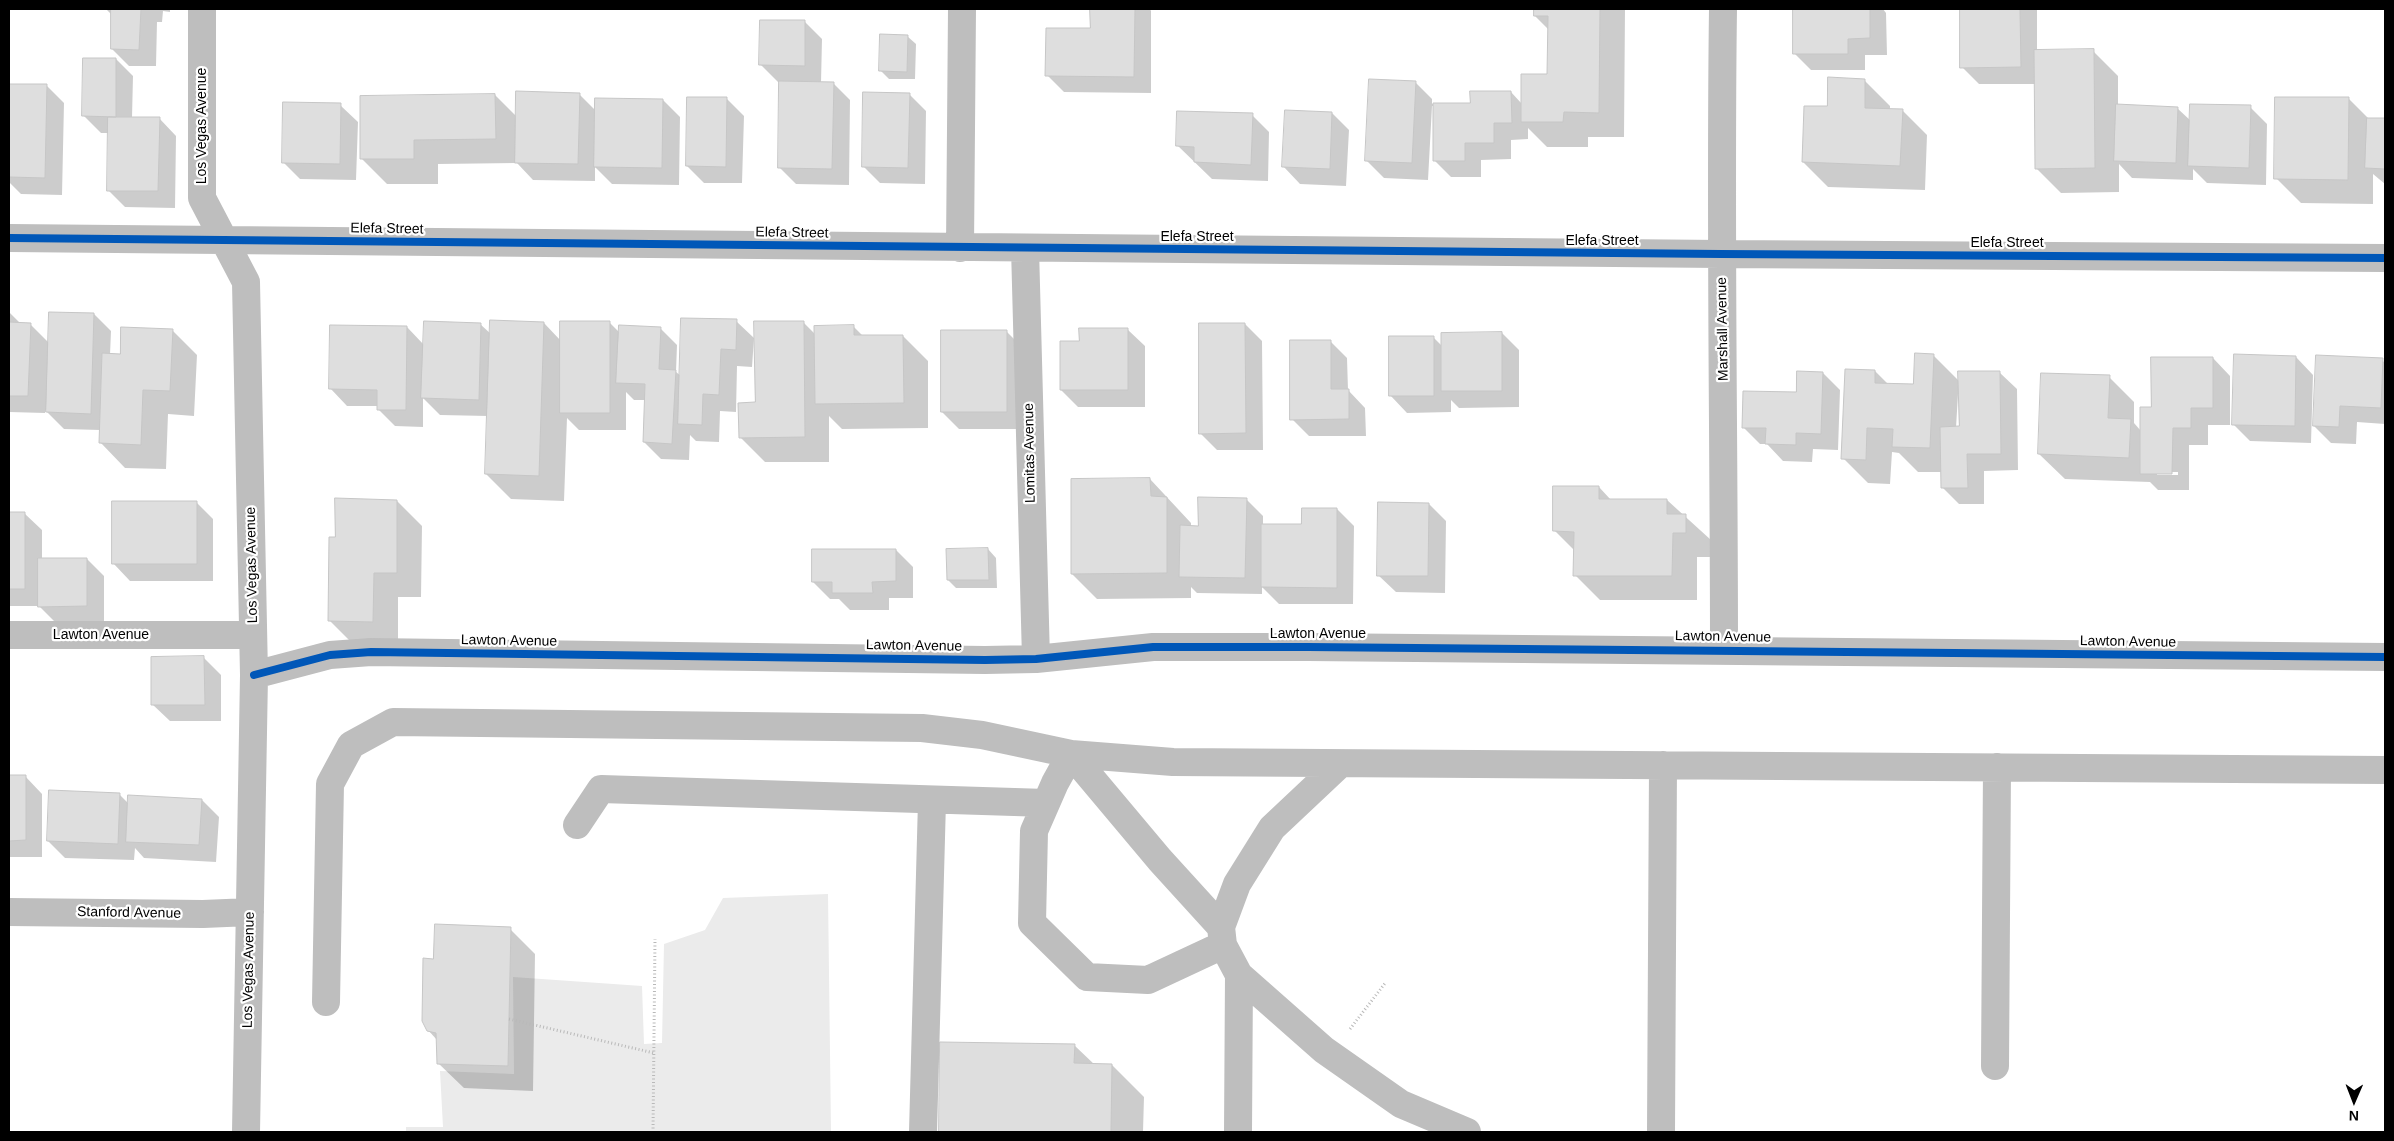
<!DOCTYPE html>
<html>
<head>
<meta charset="utf-8">
<style>
	body { margin:0 }
	#map { position:relative; width:2394px; height:1141px; overflow:hidden; background:#fff; font-family:Arial,sans-serif }
	canvas { display:block }
	.frame { position:absolute; inset:0; border:10px solid #000; pointer-events:none }
	.north { position:absolute; left:2329px; top:1076px; width:50px; height:50px; -webkit-text-stroke:4px #fff; paint-order:stroke; rotate:181deg; font-size:14px; font-weight:700; line-height:20px; text-align:center; color:#000 }
	.north::after { content:''; display:block; margin:auto; width:18px; height:22px; background:#000; clip-path:polygon(50% 0,100% 100%,50% 72%,0 100%) }
</style>
</head>
<body>
<div id="map">
<canvas width="2394" height="1141"></canvas>
<div class="frame"></div>
<div class="north">N</div>
</div>
<script>
const ctx = document.querySelector('canvas').getContext('2d');
ctx.lineJoin = 'round';
function paint(path, color) {
  ctx.fillStyle = color;
  ctx.fill(path, 'evenodd');
}
function strokePath(path, color, width, dash) {
  ctx.strokeStyle = color;
  ctx.lineWidth = width;
  ctx.lineCap = dash ? 'butt' : 'round';
  ctx.setLineDash(dash || []);
  ctx.stroke(path);
}
function write(font, color, halo, rows, align = 'center') {
  ctx.font = font + ' Arial,sans-serif';
  ctx.lineWidth = 4.5;
  ctx.setLineDash([]);
  ctx.textBaseline = 'middle';
  ctx.strokeStyle = halo;
  ctx.fillStyle = color;
  for (const [text, x, y, turn = 0] of rows) {
    ctx.save();
    ctx.translate(x, y);
    ctx.rotate((+turn || 0) * Math.PI / 180);
    ctx.textAlign = isNaN(turn) ? turn : align;
    if (halo) ctx.strokeText(text, 0, 0);
    ctx.fillText(text, 0, 0);
    ctx.restore();
  }
}
paint(new Path2D(`
	M828 894 831 1132H406V1127H443L440 1071 514 1074 513 977 642 986 644 1044 662 1043 664 944 705 930 723 898Z`), '#ebebeb');
paint(new Path2D(`
	M106 9H170V12L163 11 162 22H157L156 66H129L112 49V15Z
	M1092 9H1150L1151 11V93L1064 92 1047 75 1091 30Z
	M1535 9H1625L1624 137H1588V147H1547L1528 128V139L1511 140V159L1481 160V177H1451L1434 160V106H1432L1428 180 1384 178 1367 161 1415 82 1432 99V104H1471L1511 92 1522 104 1548 76 1549 30 1535 16Z
	M1794 9H1883L1886 13 1887 55H1865V70H1811L1794 53Z
	M1961 9H2037V51H2093L2118 76V106L2177 108 2191 121 2250 107 2267 124 2266 185 2207 183 2193 169V180L2132 178 2119 164V192L2061 193 2036 168V84H1979L1962 67Z
	M805 22 822 39 821 83H833L850 100 849 185 796 184 779 167 781 82H778L761 65Z
	M907 36 916 44 915 79H889L881 71Z
	M116 59 133 76 132 118H159L176 136 175 208 125 207 108 190 109 133H101L84 116Z
	M1865 81 1890 106V110H1902L1927 135 1925 190 1828 187 1803 162 1828 108Z
	M9 85 47 86 64 103 62 195 21 194 9 182Z
	M579 94 596 111 663 100 680 117 679 185 612 184 595 167V181L533 180 517 163 438 164V184H387L362 159 495 95 517 117Z
	M909 94 926 111 925 184 880 183 863 166Z
	M727 99 744 116 742 183H704L687 166Z
	M2349 99 2369 119 2385 120V184L2373 174V204L2301 203 2276 178Z
	M340 105 358 122 356 180 300 179 283 162Z
	M1332 113 1349 130 1346 186 1300 184 1283 166Z
	M1252 115 1269 132 1268 181 1212 179 1177 145Z
	M9 312 21 324H30L49 343 94 314 111 331 110 355H121L172 330 197 355 194 416 168 414 166 469 125 468 100 442V430L64 429 45 410V413L9 412Z
	M736 321 754 338 752 367 737 366 736 412 720 411 719 442 696 441 690 435 689 460 661 459 644 442 646 400H634L626 392V430H579L567 418 564 501 511 499 486 474 488 416 440 415 423 398V427L395 426 378 409V406H347L330 388 407 327 424 345 480 324 491 334 544 323 561 341 609 322 620 333 660 328 677 345 676 372 681 376Z
	M803 322 816 335 853 326 863 336H903L928 361V428L842 429 829 416V462H765L740 437 756 404Z
	M1245 324 1262 341 1263 450H1217L1200 433Z
	M1127 329 1145 346V407H1078L1061 390Z
	M1006 331 1023 348 1024 429H959L942 412Z
	M1502 333 1519 350V407L1459 408 1451 400V412L1407 413 1390 395 1434 338 1442 346Z
	M1330 341 1347 358 1348 390 1365 408 1366 436H1309L1292 419Z
	M1933 355 1959 381 1999 372 2017 389 2018 470 1984 471V504H1959L1942 487V472H1918L1899 453 1892 452 1890 484 1868 483 1843 458 1875 371 1888 384 1914 385ZM1958 394H1960L1961 428H1956Z
	M2296 357 2313 375 2311 443 2250 441 2233 424Z
	M2213 358 2230 376V425H2208V445H2189V490H2158L2150 482 2065 479 2039 454 2109 377 2134 402V423L2141 431 2152 408ZM2157 472H2178V475H2157Z
	M2382 360 2385 363V424L2357 422 2356 444 2331 443 2314 426Z
	M1798 372 1823 373 1840 390 1838 450 1813 449 1812 462 1783 461 1767 444H1760L1743 427 1797 394Z
	M1150 479 1191 523V527H1199L1246 499 1263 516V526H1303L1337 509 1354 526 1353 604H1279L1262 587V594L1197 593 1191 587V598L1097 599 1072 574Z
	M1599 487 1611 500H1667L1711 540 1710 557H1697V600H1600L1575 575V551L1555 531Z
	M397 501 422 526 421 597H398V646L354 645 329 620 336 538Z
	M196 502 213 519V581H130L113 563Z
	M1429 504 1446 521 1445 593 1396 592 1378 575Z
	M9 513H24L42 530V559H87L104 576V623H56L39 606H9Z
	M988 549 996 558 997 588H956L948 580Z
	M896 550 913 567V598H889V610H850L839 599H830L813 582Z
	M204 658 221 675V721H170L152 704Z
	M25 776 42 794V857H9V777Z
	M119 794 129 804 202 800 219 817 216 862 144 858 135 848 134 860 65 858 48 841Z
	M510 929 535 954 533 1091 464 1088 438 1063 437 1040 428 1030 435 960Z
	M942 1043 1074 1045 1095 1065H1112L1144 1097 1143 1132H941Z`), '#0003');
const building = new Path2D(`
	M111 9H141L139 50 111 49Z
	M1090 9H1135L1134 77 1045 76 1046 28H1090Z
	M1534 9H1600L1599 113 1564 112 1563 122H1521V74H1547L1548 16H1534Z
	M1793 9H1870V38L1848 39V54H1793Z
	M1960 9H2020L2021 67 1960 68Z
	M760 20H805V66L759 65Z
	M880 34 908 35 907 72 879 71Z
	M2094 49 2095 168 2035 169 2034 50Z
	M83 58H116V117L82 116Z
	M1828 77 1865 79V108L1903 109 1900 166 1802 162 1804 106H1827Z
	M1369 79 1416 81 1412 163 1365 161Z
	M779 81 834 82 832 169 778 168Z
	M9 84H47L45 178 9 177Z
	M516 91 580 93 578 164 515 163Z
	M1470 91H1511L1512 123H1494V143H1465V161H1433V103H1470Z
	M863 92 910 93 908 168 862 167Z
	M495 94 496 139 414 140V159H360V96Z
	M687 97H727L726 167 686 166Z
	M2275 97H2349L2348 180 2274 179Z
	M595 98 663 99 662 168 594 167Z
	M283 102 341 103 340 164 282 163Z
	M2116 104 2178 107 2176 163 2114 161Z
	M2190 104 2251 105 2249 168 2188 166Z
	M1285 110 1332 112 1330 169 1282 167Z
	M1177 111 1253 113 1251 165 1194 162V147L1176 146Z
	M108 117H160L158 191H107Z
	M2367 118H2385V169L2365 168Z
	M49 312 94 313 91 414 46 412Z
	M681 318 737 319 736 350 721 349 719 395 703 394 702 425 678 424Z
	M490 320 544 322 539 476 485 474Z
	M424 321 481 323 479 400 421 398Z
	M560 321H610V413H560Z
	M754 321H804L805 437 739 438 738 403 755 402Z
	M9 322 31 323 28 396H9Z
	M1199 323H1245L1246 433 1199 434Z
	M330 325 407 326 406 410H377V390L329 389Z
	M619 325 661 327 659 369 676 370 672 444 643 442 645 384 616 383Z
	M854 325V335H903L904 403 815 404 814 326Z
	M121 327 173 329 170 391 143 390 141 445 99 443 102 353 120 354Z
	M1079 328H1128V390H1060V341H1079Z
	M941 330H1007V412H941Z
	M1502 332V391H1441V333Z
	M1389 336H1434V396H1389Z
	M1290 340H1331V389H1349V419L1290 420Z
	M1915 353 1934 354 1930 448 1892 447 1893 429 1867 428 1866 460 1841 459 1845 369 1875 370V383L1913 384Z
	M2234 354 2296 356 2295 426 2232 425Z
	M2316 355 2383 358 2381 408 2340 406 2339 427 2313 426Z
	M2151 357H2213V408H2191V428H2173L2172 474H2140V407H2151Z
	M1797 371 1823 372 1821 434 1796 433V445L1765 444 1766 428H1742L1743 391 1796 392Z
	M1958 371H2000L2001 454H1967L1968 488H1941L1940 427 1959 426Z
	M2041 373 2110 375 2108 418 2131 419 2129 458 2038 454Z
	M1150 478 1151 496 1167 497V573L1071 574V479Z
	M1553 486H1599V499H1667V514H1686V533H1673L1672 576H1573L1574 532 1553 531Z
	M1198 497 1247 498 1245 578 1179 577 1180 525 1198 526Z
	M335 498 397 500V573H374L373 622 328 621 329 537H335Z
	M112 501H197V564H112Z
	M1378 502 1429 503 1428 576H1377Z
	M1302 508H1337V588L1261 587V524H1301Z
	M9 512H25V589H9Z
	M988 548 989 580H947L946 549Z
	M812 549H896V581L872 582 873 593H832V582H812Z
	M38 558H87V606L38 607Z
	M204 656 205 705H151V657Z
	M9 775H26V840L9 841Z
	M49 790 120 793 118 844 47 841Z
	M128 795 202 799 199 845 126 842Z
	M435 924 511 927 508 1066 437 1064 436 1033 427 1031 422 1021 423 958 433 959Z
	M940 1042 1075 1044 1074 1063 1112 1064 1111 1132H939Z`);
paint(building, '#dedede');
strokePath(building, '#c6c6c6', 1);
strokePath(new Path2D(`
	M509 1019 654 1053
	M1350 1029 1386 982
	M653 1132 655 939`), '#b9b9b9', 3, [1, 2.5]);
strokePath(new Path2D(`
	M202 9V198L246 282 254 675 246 1132
	M1723 9C1720 222 1724 436 1724 650
	M9 238 1721 254 2385 258
	M960 248 962 9
	M1025 248 1036 659
	M9 635H253
	M254 675 330 655 371 652 985 660 1036 659 1153 647H1308L2385 657
	M1071 754 1055 783 1034 831 1032 923 1087 977 1148 980 1223 945
	M1071 754 1160 860 1221 927
	M1340 764 1272 828 1237 884 1221 927 1223 945 1239 975 1324 1050 1401 1104 1467 1132
	M577 825 601 789 1046 803
	M9 912 203 914 250 912
	M326 1002 330 784 351 745 393 722 922 728 982 735 1071 754 1173 762 2385 770
	M1995 1066 1997 767
	M923 1132 932 801
	M1238 1132 1239 975
	M1661 1132 1663 765`), '#bebebe', 28);
strokePath(new Path2D(`
	M9 238 1721 254 2385 258
	M254 675 330 655 371 652 985 660 1036 659 1153 647H1308L2385 657`), '#0057b8', 8);
write('14px', '#000', '#fff', [
	["Los Vegas Avenue",202,126,-90],
	["Elefa Street",387,229,1],
	["Elefa Street",792,233,1],
	["Elefa Street",1197,237],
	["Elefa Street",1602,241],
	["Elefa Street",2007,243],
	["Marshall Avenue",1723,329,-91],
	["Lomitas Avenue",1030,453,-91],
	["Los Vegas Avenue",252,565,-91],
	["Lawton Avenue",1318,634],
	["Lawton Avenue",101,635],
	["Lawton Avenue",1723,637,1],
	["Lawton Avenue",509,641,1],
	["Lawton Avenue",2128,642,1],
	["Lawton Avenue",914,646,1],
	["Stanford Avenue",129,913,1],
	["Los Vegas Avenue",249,970,-89]
]);
</script>
</body>
</html>
